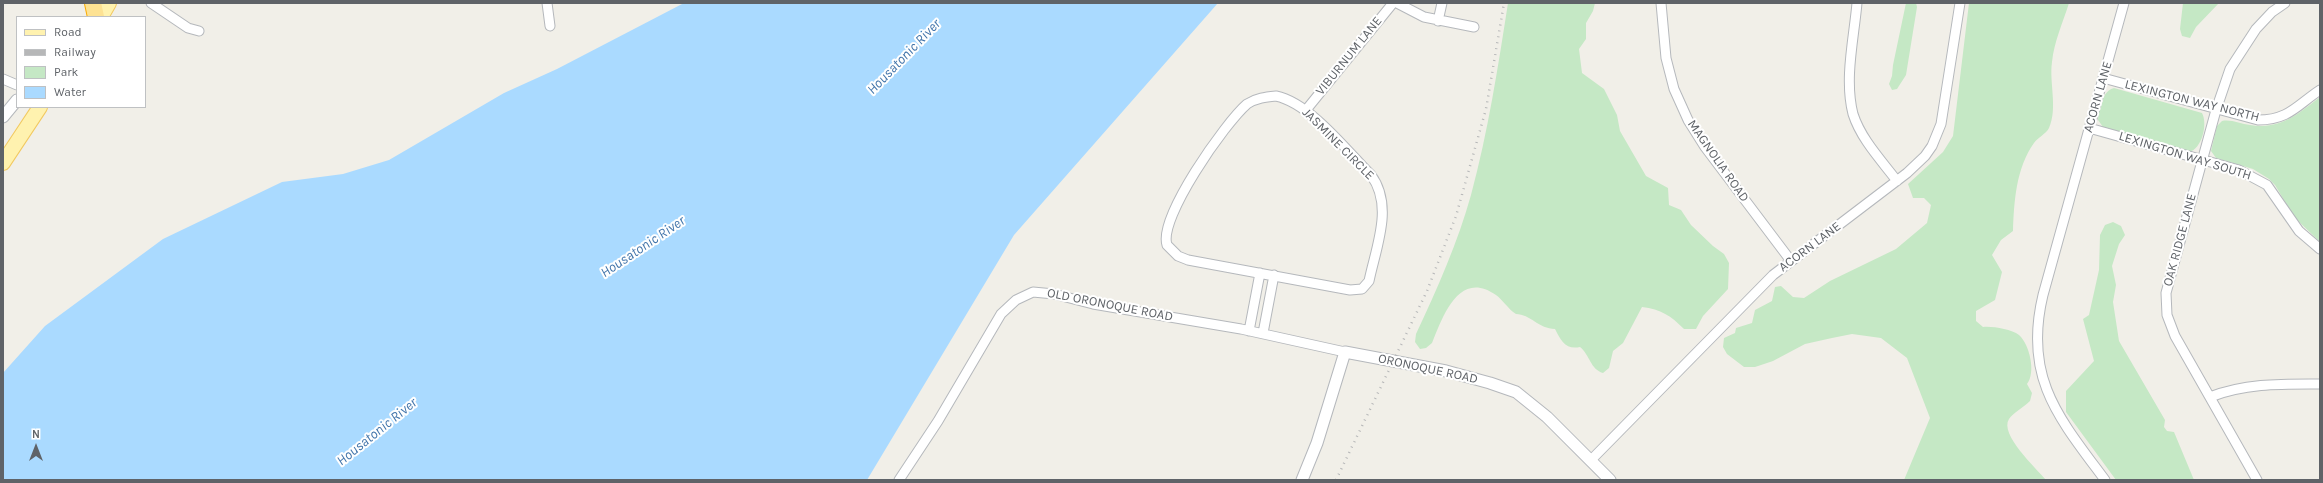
<!DOCTYPE html>
<html>
<head>
<meta charset="utf-8">
<style>
	body { margin:0 }
	#map { position:relative; width:2323px; height:483px; overflow:hidden; background:#f1efe8; font-family:Karla,sans-serif }
	canvas { display:block }
	.frame { position:absolute; inset:0; border:4px solid #5f6368; pointer-events:none }
	.legend { position:absolute; left:16px; top:16px; width:130px; height:92px; box-sizing:border-box; background:#fff; border:1px solid #bfc1c3; margin:0; padding:5px 7px; list-style:none; font-size:12px; color:#5f6368 }
	.legend li { display:flex; align-items:center; gap:8px; height:20px }
	.legend b { width:20px; border:1px solid #bfc1c3 }
	.north { position:absolute; left:16px; top:427px; width:40px; height:40px; -webkit-text-stroke:3px #fff; paint-order:stroke; rotate:0deg; font-size:11px; font-weight:700; line-height:16px; text-align:center; color:#5f6368 }
	.north::after { content:''; display:block; margin:auto; width:14px; height:18px; background:#5f6368; clip-path:polygon(50% 0,100% 100%,50% 72%,0 100%) }
</style>
</head>
<body>
<div id="map">
<canvas width="2323" height="483"></canvas>
<div class="frame"></div>
<ul class="legend">
<li><b style="height:5px;background:#fff2af"></b>Road</li>
<li><b style="height:5px;background:#b6b7b8"></b>Railway</li>
<li><b style="height:11px;background:#c5e8c5"></b>Park</li>
<li><b style="height:11px;background:#aadaff"></b>Water</li>
</ul>
<div class="north">N</div>
</div>
<script>
const ctx = document.querySelector('canvas').getContext('2d');
ctx.lineJoin = 'round';
function paint(path, color) {
  ctx.fillStyle = color;
  ctx.fill(path, 'evenodd');
}
function strokePath(path, color, width, dash) {
  ctx.strokeStyle = color;
  ctx.lineWidth = width;
  ctx.lineCap = dash ? 'butt' : 'round';
  ctx.setLineDash(dash || []);
  ctx.stroke(path);
}
function write(font, color, halo, rows, align = 'center') {
  ctx.font = font + ' Karla,sans-serif';
  ctx.lineWidth = 4;
  ctx.setLineDash([]);
  ctx.textBaseline = 'middle';
  ctx.strokeStyle = halo;
  ctx.fillStyle = color;
  for (const [text, x, y, turn = 0] of rows) {
    ctx.save();
    ctx.translate(x, y);
    ctx.rotate((+turn || 0) * Math.PI / 180);
    ctx.textAlign = isNaN(turn) ? turn : align;
    if (halo) ctx.strokeText(text, 0, 0);
    ctx.fillText(text, 0, 0);
    ctx.restore();
  }
}
paint(new Path2D(`
	M1508 3H1595L1593 11 1586 23V39L1579 49 1582 73 1604 89 1617 115 1620 131 1646 176 1668 188 1669 205 1681 210 1691 225 1713 246 1724 254 1729 263 1728 289 1703 316 1696 329H1684C1671 316 1661 309 1642 307L1623 343 1613 351 1609 368 1603 373C1590 369 1590 355 1580 347 1566 350 1561 341 1555 329 1539 329 1530 314 1516 314 1508 309 1503 300 1496 295 1459 269 1443 316 1432 343L1426 348 1420 349 1415 342 1416 334C1437 289 1458 242 1471 195 1488 132 1498 67 1508 3Z
	M1906 3H1916L1917 7 1906 75 1897 89 1892 90 1889 84 1892 76 1893 65Z
	M1969 3H2069C2063 22 2054 42 2052 62 2049 83 2058 108 2049 128 2046 134 2037 138 2034 143 2016 168 2014 202 2013 231L2001 240 1992 255 2002 272 1995 300 1976 311V321L1983 327C1992 326 2011 329 2019 335 2030 345 2036 373 2027 384L2032 393 2030 401C2024 407 2013 413 2009 419 1999 434 2036 468 2046 480H1904L1930 418 1907 358 1881 338 1852 334 1832 338 1805 344 1773 361 1755 367H1744L1727 354 1723 347 1724 338 1735 333 1736 328 1752 323 1755 310 1772 301 1775 287 1781 286 1793 297 1804 298 1830 281 1896 249 1927 223 1931 205 1924 198H1913L1908 184 1943 152 1953 136Z
	M2183 3H2219L2196 27 2190 38 2182 36 2180 29Z
	M2114 88 2202 113C2208 124 2202 149 2189 152L2103 127 2098 120C2099 109 2102 91 2114 88Z
	M2320 97V242L2294 217 2275 185 2269 179 2253 169 2216 158 2211 151 2217 126 2222 121C2231 119 2241 124 2250 125 2280 130 2298 114 2320 97Z
	M2113 222 2121 226 2125 235 2119 244 2112 266 2116 285 2113 302 2119 341 2165 420 2164 427 2167 431 2174 432 2194 480H2116L2066 412V391L2094 361 2083 319 2089 315 2099 270 2100 235 2105 225Z`), '#c5e8c5');
paint(new Path2D(`
	M684 3H1218L1014 235 867 480H3V373L45 326 163 239 282 182 343 174 389 160 504 93 557 69Z`), '#aadaff');
const minor = new Path2D(`
	M151 3 188 28 199 31
	M547 3 550 26
	M1397 3 1424 17 1474 27
	M1661 3 1666 58 1674 89 1688 120 1705 147 1791 261
	M1857 3C1854 38 1844 79 1853 114 1861 139 1881 160 1897 181
	M1438 21 1442 3
	M2103 78 2258 120C2289 120 2297 105 2320 90
	M3 79 17 85
	M1276 96C1310 103 1347 151 1371 175 1394 206 1376 247 1369 281L1362 289 1350 290 1188 260 1178 256 1167 245C1158 218 1225 123 1247 104 1256 98 1266 97 1276 96Z
	M1306 110 1393 3
	M2089 128 2239 170 2267 185 2299 231 2320 249
	M1249 331 1260 273
	M1263 333 1274 275
	M2210 397C2246 383 2282 384 2320 384
	M1591 460 1773 275 1907 173 1925 156 1932 146 1941 124 1960 3
	M899 480 938 421 1001 314 1016 300 1033 292 1054 294 1093 304 1241 329 1345 352
	M2105 480C2059 418 2023 378 2043 295L2124 3
	M2257 480 2175 336 2167 315 2166 293 2216 110 2230 69 2256 29 2272 12 2285 3`);
const tertiary = new Path2D(`
	M3 117 17 100
	M1302 480 1317 443 1345 352 1446 371 1490 383 1516 392 1547 417 1610 480`);
const primary = new Path2D(`
	M101 17 109 3
	M3 163 40 107`);
const motorway = new Path2D(`
	M93 3 96 17`);
strokePath(minor, '#b5b8bc', 11);
strokePath(tertiary, '#b5b8bc', 13);
strokePath(primary, '#f2c960', 16);
strokePath(motorway, '#f9ab00', 18);
strokePath(minor, '#fff', 9);
strokePath(tertiary, '#fff', 11);
strokePath(primary, '#fff2af', 14);
strokePath(motorway, '#fde293', 16);
strokePath(new Path2D(`
	M1336 480 1427 291 1456 216 1486 109 1504 3`), '#b6b7b8', 2.5, [1, 5]);
write('13px', '#5f6368', '#fff', [
	["VIBURNUM LANE",1349,56,-51],
	["ACORN LANE",2098,97,-74],
	["LEXINGTON WAY NORTH",2192,101,14],
	["JASMINE CIRCLE",1338,144,45],
	["LEXINGTON WAY SOUTH",2185,156,17],
	["MAGNOLIA ROAD",1718,161,55],
	["OAK RIDGE LANE",2180,240,-75],
	["ACORN LANE",1810,247,-37],
	["OLD ORONOQUE ROAD",1110,305,11],
	["ORONOQUE ROAD",1428,369,12]
]);
write('italic 14px', '#4174aa', '#fff', [
	["Housatonic River",904,57,-46],
	["Housatonic River",643,247,-34],
	["Housatonic River",377,432,-39]
]);
</script>
</body>
</html>
